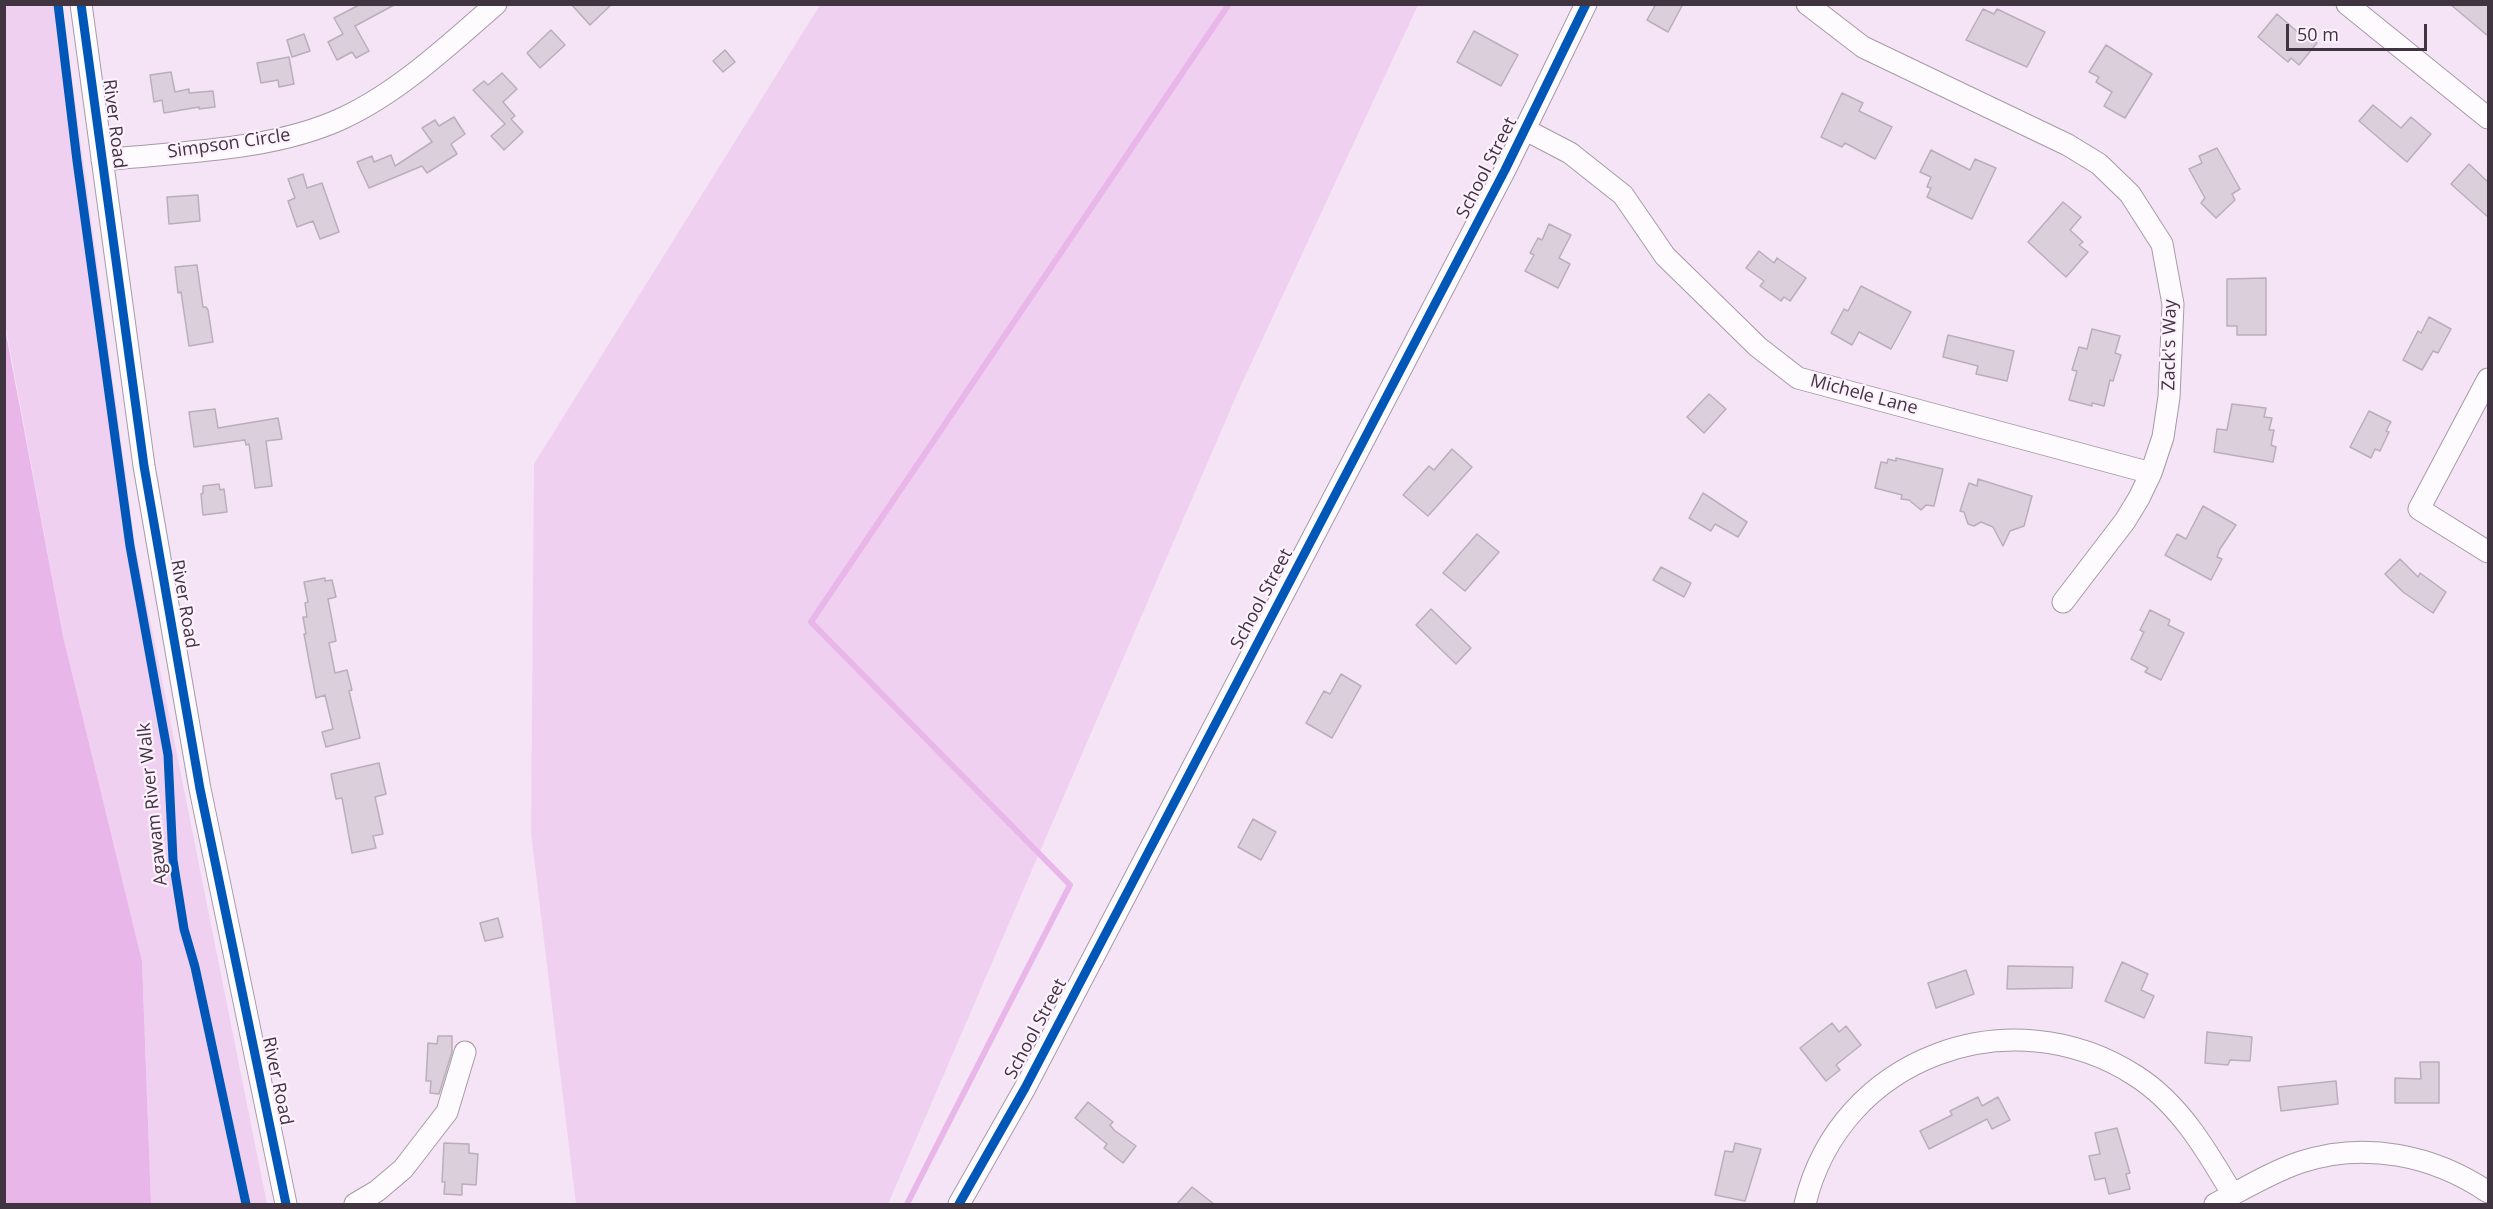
<!DOCTYPE html>
<html>
<head>
<meta charset="utf-8">
<style>
	body { margin:0 }
	#map { position:relative; width:2493px; height:1209px; overflow:hidden; background:#f5e4f5; font-family:"Open Sans",sans-serif }
	canvas { display:block }
	.frame { position:absolute; inset:0; border:6px solid #3f3440; pointer-events:none }
	.scale { position:absolute; left:2286px; top:24px; width:141px; height:27px; box-sizing:border-box; border:3px solid #3f3440; border-top:0; padding-left:8px; font-size:18px; line-height:21px; white-space:nowrap; color:#3f3440; -webkit-text-stroke:4px #fdf1fd; paint-order:stroke }
</style>
</head>
<body>
<div id="map">
<canvas width="2493" height="1209"></canvas>
<div class="frame"></div>
<div class="scale">50 m</div>
</div>
<script>
const ctx = document.querySelector('canvas').getContext('2d');
ctx.lineJoin = 'round';
function paint(path, color) {
  ctx.fillStyle = color;
  ctx.fill(path, 'evenodd');
}
function strokePath(path, color, width, dash) {
  ctx.strokeStyle = color;
  ctx.lineWidth = width;
  ctx.lineCap = dash ? 'butt' : 'round';
  ctx.setLineDash(dash || []);
  ctx.stroke(path);
}
function write(font, color, halo, rows, align = 'center') {
  ctx.font = font + ' "Open Sans",sans-serif';
  ctx.lineWidth = 4.5;
  ctx.setLineDash([]);
  ctx.textBaseline = 'middle';
  ctx.strokeStyle = halo;
  ctx.fillStyle = color;
  for (const [text, x, y, turn = 0] of rows) {
    ctx.save();
    ctx.translate(x, y);
    ctx.rotate((+turn || 0) * Math.PI / 180);
    ctx.textAlign = isNaN(turn) ? turn : align;
    if (halo) ctx.strokeText(text, 0, 0);
    ctx.fillText(text, 0, 0);
    ctx.restore();
  }
}
paint(new Path2D(`
	M4 5H62L135 545 267 1204H151L142 961 63 636 5 323Z
	M820 5H1418L1241 385 888 1204H576L531 833 534 464Z`), '#f0d0f0');
paint(new Path2D(`
	M4 323 63 636 142 961 151 1204H5Z`), '#e9b6ea');
strokePath(new Path2D(`
	M907 1204 1070 885 811 622 1229 4`), '#e9b6ea', 6);
const building = new Path2D(`
	M361 4H396L355 26 369 51 356 58 352 52 337 60 328 42 343 34 334 18Z
	M571 4H612L590 25Z
	M1656 4H1683L1668 32 1647 20Z
	M2450 4H2488V36Z
	M1983 9 1994 14 1997 9 2045 32 2027 67 1966 40Z
	M2277 14 2300 34 2302 30 2317 43 2299 65 2291 58 2288 62 2258 37Z
	M551 30 565 45 540 68 527 53Z
	M1474 31 1518 55 1501 86 1457 62Z
	M304 34 310 51 292 57 287 40Z
	M2106 45 2152 74 2125 118 2104 106 2112 92 2096 82 2099 77 2089 72Z
	M725 50 735 62 723 72 713 61Z
	M289 57 294 84 279 87 278 80 261 83 257 63Z
	M171 72 175 92 189 89V93L213 91 215 107 199 109V107L164 113 162 100 154 102 150 75Z
	M502 73 517 89 503 102 515 116 511 119 523 132 504 150 491 136 505 124 473 90 484 81 488 85Z
	M1842 93 1863 103 1859 111 1892 127 1875 159 1845 143 1842 147 1821 137Z
	M2373 105 2401 128 2411 117 2431 134 2407 162 2359 121Z
	M454 117 465 134 451 144 457 154 427 173 422 166 369 188 357 162 372 156 374 162 391 155 395 166 432 142 422 128 435 120 439 126Z
	M2217 148 2240 189 2232 194 2235 200 2216 218 2201 203 2205 198 2189 169 2202 163 2199 156Z
	M1931 150 1970 170 1975 159 1996 168 1972 219 1927 197 1931 188 1927 187 1931 177 1920 172Z
	M2469 164 2488 182V217L2451 184Z
	M303 174 307 188 322 183 339 232 320 239 313 221 297 227 288 201 295 198 288 179Z
	M198 195 200 221 169 224 167 197Z
	M2063 202 2081 217 2070 230 2083 242 2079 245 2088 252 2066 277 2028 242Z
	M1549 224 1571 235 1559 258 1570 264 1558 288 1525 271 1534 255 1530 253 1538 238 1542 240Z
	M1759 251 1774 263 1777 258 1806 278 1790 301 1784 297 1781 301 1760 286 1764 281 1746 268Z
	M197 265 203 307H206L208 310 213 342 189 346 181 292 178 293 175 267Z
	M2266 278V335H2237V326H2227V279Z
	M1861 286 1911 312 1891 349 1859 332 1852 345 1831 333 1844 309 1848 311Z
	M2429 317 2451 329 2438 353 2433 351 2422 370 2403 360 2418 331 2421 333Z
	M2092 329 2120 336 2115 353 2121 355 2113 381 2110 380 2104 406 2092 403V406L2069 400 2077 371 2072 370 2079 347 2087 349Z
	M1948 335 2014 351 2007 381 1976 374 1978 366 1943 357Z
	M1709 394 1726 409 1704 433 1687 417Z
	M2232 404 2266 408 2264 417 2272 418 2269 430H2274L2271 445 2276 447 2273 462 2214 452 2217 429 2227 430Z
	M215 409 218 428 278 418 282 439 266 441 272 486 255 488 249 444 246 445 245 440 194 447 189 412Z
	M2369 411 2391 422 2386 431 2389 432 2380 451 2375 449 2371 458 2350 447Z
	M1452 449 1472 467 1428 516 1403 495 1429 466 1434 470Z
	M1896 458 1943 469 1934 506 1926 505 1921 510 1909 500 1901 499 1902 495 1875 488 1881 462 1887 463 1888 459 1896 461Z
	M1978 479 2032 496 2024 526 2010 531 2003 546 1993 527 1981 522 1974 526 1968 524 1964 512 1960 511 1969 483 1977 486Z
	M219 484 220 490 224 489 227 512 203 515 201 494 203 493V486Z
	M1703 493 1747 522 1738 537 1715 524 1711 531 1689 518Z
	M2203 506 2236 525 2220 549 2217 557 2222 559 2211 580 2165 555 2177 534 2186 539Z
	M1477 534 1499 552 1465 591 1443 573Z
	M2400 559 2418 577 2420 573 2446 592 2433 613 2403 592 2385 574Z
	M1661 567 1691 583 1684 597 1653 580Z
	M325 578V581L332 580 336 597 328 599 336 641 329 643 335 673 347 670 352 690 349 691 360 738 326 747 322 732 333 729 325 695 316 698 304 634H306L303 617H307L305 603 308 602 304 582Z
	M1431 609 1471 648 1456 664 1416 625Z
	M2150 610 2170 620 2168 625 2184 633 2161 680 2145 672 2148 668 2131 659 2144 632 2140 630Z
	M1341 674 1361 686 1332 738 1306 723 1324 691 1330 694Z
	M379 763 386 794 375 797 383 834 373 836 376 848 352 853 342 798 336 799 331 774Z
	M1253 819 1276 832 1261 860 1238 847Z
	M498 918 503 937 485 941 480 923Z
	M2122 962 2148 974 2141 990 2154 996 2144 1018 2105 1001Z
	M2008 966 2073 967 2072 988 2007 989Z
	M1966 970 1974 994 1936 1008 1928 983Z
	M1832 1023 1839 1032 1846 1026 1861 1045 1836 1065 1840 1070 1826 1081 1800 1048Z
	M2207 1032 2252 1037 2250 1061 2230 1060 2228 1065 2205 1063Z
	M438 1036H452V1052L439 1094 430 1093 431 1081H426L428 1043 437 1044Z
	M2420 1062H2439V1103H2395V1078L2421 1079Z
	M2336 1081 2338 1104 2281 1111 2278 1087Z
	M1978 1097 1982 1106 1998 1097 2010 1120 1992 1129 1987 1119 1929 1149 1920 1131 1952 1115 1950 1111Z
	M1088 1102 1113 1122 1110 1125 1114 1130 1136 1146 1123 1163 1104 1148 1107 1144 1075 1118Z
	M2117 1128 2130 1173 2126 1174 2130 1189 2109 1194 2105 1178 2095 1180 2089 1156 2100 1154 2095 1133Z
	M444 1143 469 1144V1153L478 1154 476 1185 462 1184V1195L444 1194 445 1182H442Z
	M1735 1143 1761 1149 1745 1201 1715 1195 1725 1151 1733 1152Z
	M1192 1187 1214 1204H1177Z`);
paint(building, '#dbcfdc');
strokePath(building, '#baaeba', 1.5);
const minor = new Path2D(`
	M81 4 144 466 200 789 286 1204
	M1807 4 1863 47 2068 145 2099 164 2130 194 2162 244 2173 304 2169 397 2163 437 2151 473 2139 498 2125 521 2063 602
	M2347 4 2488 118
	M1526 130 1570 153 1623 195 1665 256 1758 347 1798 378 2151 473
	M102 160C178 152 273 151 343 118 399 92 449 45 496 4
	M2488 379 2419 509 2488 552
	M355 1204 377 1191 403 1169 447 1112 465 1052
	M959 1204 1025 1088 1505 170 1586 4
	M1805 1204C1840 1057 2011 995 2136 1076 2180 1104 2207 1151 2233 1195
	M2215 1204C2242 1190 2271 1172 2301 1162 2365 1141 2433 1155 2488 1192`);
strokePath(minor, '#a69aa6', 23);
strokePath(minor, '#fefbfe', 21);
strokePath(new Path2D(`
	M58 4 77 161 130 546 168 755 173 860 184 929 195 967 246 1204
	M81 4 144 466 200 789 286 1204
	M959 1204 1025 1088 1505 170 1586 4`), '#0057b8', 9);
write('18px', '#3f3440', '#fdf1fd', [
	["River Road",114,124,83],
	["Simpson Circle",229,144,-8],
	["School Street",1487,168,-63],
	["Zack's Way",2170,345,-89],
	["Michele Lane",1864,395,15],
	["School Street",1262,599,-62],
	["River Road",184,604,80],
	["Agawam River Walk",153,804,-96],
	["School Street",1036,1029,-62],
	["River Road",277,1081,78]
]);
</script>
</body>
</html>
